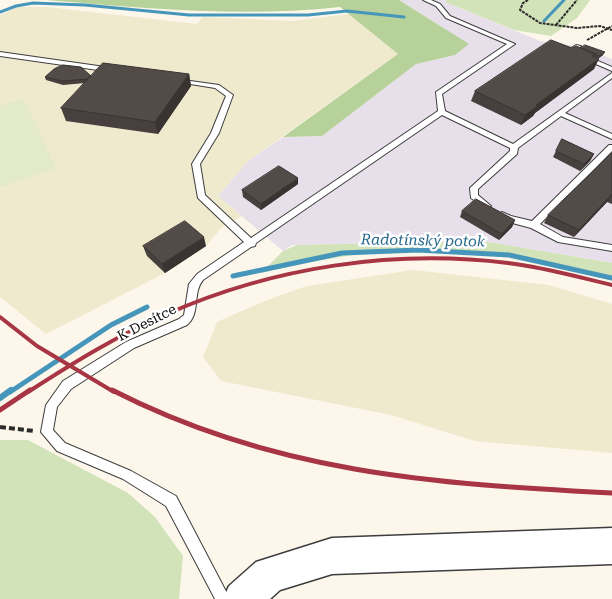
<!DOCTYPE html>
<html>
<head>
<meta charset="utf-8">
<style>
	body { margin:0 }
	canvas { display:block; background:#fcf7ea }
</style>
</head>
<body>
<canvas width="612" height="599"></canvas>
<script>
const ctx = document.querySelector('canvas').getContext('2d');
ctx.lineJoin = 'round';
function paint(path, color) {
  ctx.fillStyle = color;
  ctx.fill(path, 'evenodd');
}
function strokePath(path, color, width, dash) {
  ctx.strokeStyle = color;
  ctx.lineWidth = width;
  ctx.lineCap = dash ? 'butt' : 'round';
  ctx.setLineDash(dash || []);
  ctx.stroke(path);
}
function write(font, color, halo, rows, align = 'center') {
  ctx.font = font + ' "Roboto Serif",serif';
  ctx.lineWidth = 5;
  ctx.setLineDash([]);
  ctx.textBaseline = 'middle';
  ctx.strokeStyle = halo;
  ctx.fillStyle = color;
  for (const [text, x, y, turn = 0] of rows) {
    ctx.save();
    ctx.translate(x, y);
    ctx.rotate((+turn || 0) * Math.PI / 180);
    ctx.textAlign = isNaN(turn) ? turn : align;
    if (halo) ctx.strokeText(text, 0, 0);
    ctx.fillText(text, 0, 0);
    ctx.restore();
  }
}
paint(new Path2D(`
	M399 0H447L445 2 540 41 582 47 612 59V263L483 241 292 245 283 251 218 196 248 161 283 137 322 136 416 64 455 55 444 28Z`), '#e7dfe9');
paint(new Path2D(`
	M18 7H47L197 24 203 17 293 21 349 14 398 54 248 161 218 196 242 216 222 227 206 246 165 273 46 334 0 297V15Z
	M413 270 549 285 612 304V453L475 441 391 415 221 381 203 357 217 322 267 300 307 286Z`), '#efe9ce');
paint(new Path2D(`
	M447 0H590L577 18 551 36 514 30 445 2Z
	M483 241 612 263V277C546 262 480 249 412 250 360 252 311 261 261 273L283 251 297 245Z
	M0 440H28L128 493 155 517 183 556 179 599H0Z`), '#d2e2b9');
paint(new Path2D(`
	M46 0H399L469 44 455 55 416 64 322 136 283 137 398 54 340 7C242 18 144 8 46 0Z`), '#b7d19a');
paint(new Path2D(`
	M24 99 56 168 0 187V106Z`), '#e2eac9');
strokePath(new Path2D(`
	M0 12 16 6 33 3 85 5 189 15H308L347 11 404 17
	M544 21 564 0`), '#4696bb', 3);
strokePath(new Path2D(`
	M233 276 342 253 418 250 509 255 612 278
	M10 392 111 325 147 307`), '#4696bb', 5);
strokePath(new Path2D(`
	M0 398 11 390`), '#4696bb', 6);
const service = new Path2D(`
	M423 0H431L440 4 450 16 515 44 442 94 445 111 513 144 612 73V78L565 113 612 134V139L561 116 518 148 517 154 478 189V195L491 206 487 209 471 198 470 188 510 151V148L442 115 256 243 255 246 251 247 203 280C192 293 201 313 187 325L134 348 71 389 57 407 53 430 65 443 131 471 176 496 230 599H215L166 506 123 479 57 451 41 432 46 405 63 381 126 342 179 319 184 315 189 284 197 274 244 242 198 198 192 164 211 133 226 96 215 88 178 82 176 81V79L219 85 233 95 219 133 200 164 205 195 251 238 438 111 436 92 507 44 446 18 436 6Z
	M576 45 581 46 575 51 612 67V71L568 52V50Z
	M0 52 112 68 115 70 112 72 0 56Z
	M609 145H612V151L540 224 563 237 612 245V251L558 242 531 228 505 221 498 215 502 212 511 216 532 221Z`);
const tertiary = new Path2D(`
	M612 528V564L332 574 280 590 270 599H223L229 586 256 562 332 538Z`);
strokePath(service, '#3d3d3d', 2);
strokePath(tertiary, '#3d3d3d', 3);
strokePath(new Path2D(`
	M528 0 523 3 520 10 540 23 577 28 600 26 612 30
	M556 25 577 0
	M587 40 612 26`), '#2c2c2c', 2, [3, 1]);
strokePath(new Path2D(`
	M0 427 34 431`), '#2c2c2c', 4, [6, 3]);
paint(service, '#fff');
paint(tertiary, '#fff');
strokePath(new Path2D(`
	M0 317 37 346 114 392
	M28 392C73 363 118 335 167 314 273 267 393 249 508 263 543 267 578 277 612 285`), '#a83544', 4);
strokePath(new Path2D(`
	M112 390C274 473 434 484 612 493
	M0 410 30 390`), '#a83544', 5);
paint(new Path2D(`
	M572 48 603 55 598 58 594 69 535 113 533 116 521 125 471 101 475 91Z
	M189 74 191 86 158 134 66 121 61 108 85 83 63 85 46 80 45 77Z
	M562 139 594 154 590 161 580 171 553 157Z
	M612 153V204L607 202 574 237 544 223 548 215Z
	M298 184 261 210 243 197 242 190Z
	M462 211 515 220 512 227 499 240 460 217Z
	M143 246H206L165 273 147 256Z`), '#47403e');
paint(new Path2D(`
	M605 52 603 55 598 59 599 56Z
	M599 59 594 69 535 113 533 116 521 125 525 115 536 105Z
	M189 74 191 86 158 134 155 122Z
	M594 154 590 161 580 171 584 164Z
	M298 178V184L261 210V204Z
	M612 194 607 202 574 237 579 230Z
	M515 220 512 227 499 240 502 234Z
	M204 237 206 246 165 273 162 264Z`), '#393432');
const building = new Path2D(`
	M551 40 572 48 576 46 596 54 592 56 599 59 536 105 538 106 525 115 475 91Z
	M585 45 605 52 599 56 581 48Z
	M103 63 189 74 155 122 61 108Z
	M63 65 81 67 91 76 88 79 62 81 45 77 54 69Z
	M562 139 594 154 584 164 556 151Z
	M612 153V194L579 230 548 215Z
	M279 166 298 178 261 204 242 190Z
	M476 199 515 220 502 234 462 211Z
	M185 221 204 237 162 264 143 246Z`);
paint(building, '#524b48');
strokePath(building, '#393432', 1);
write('14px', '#0a0a0a', '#fff', [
	["K Desítce",147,323,-27]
]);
write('italic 15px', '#24678b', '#fff', [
	["Radotínský potok",423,241,1]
]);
</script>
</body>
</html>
